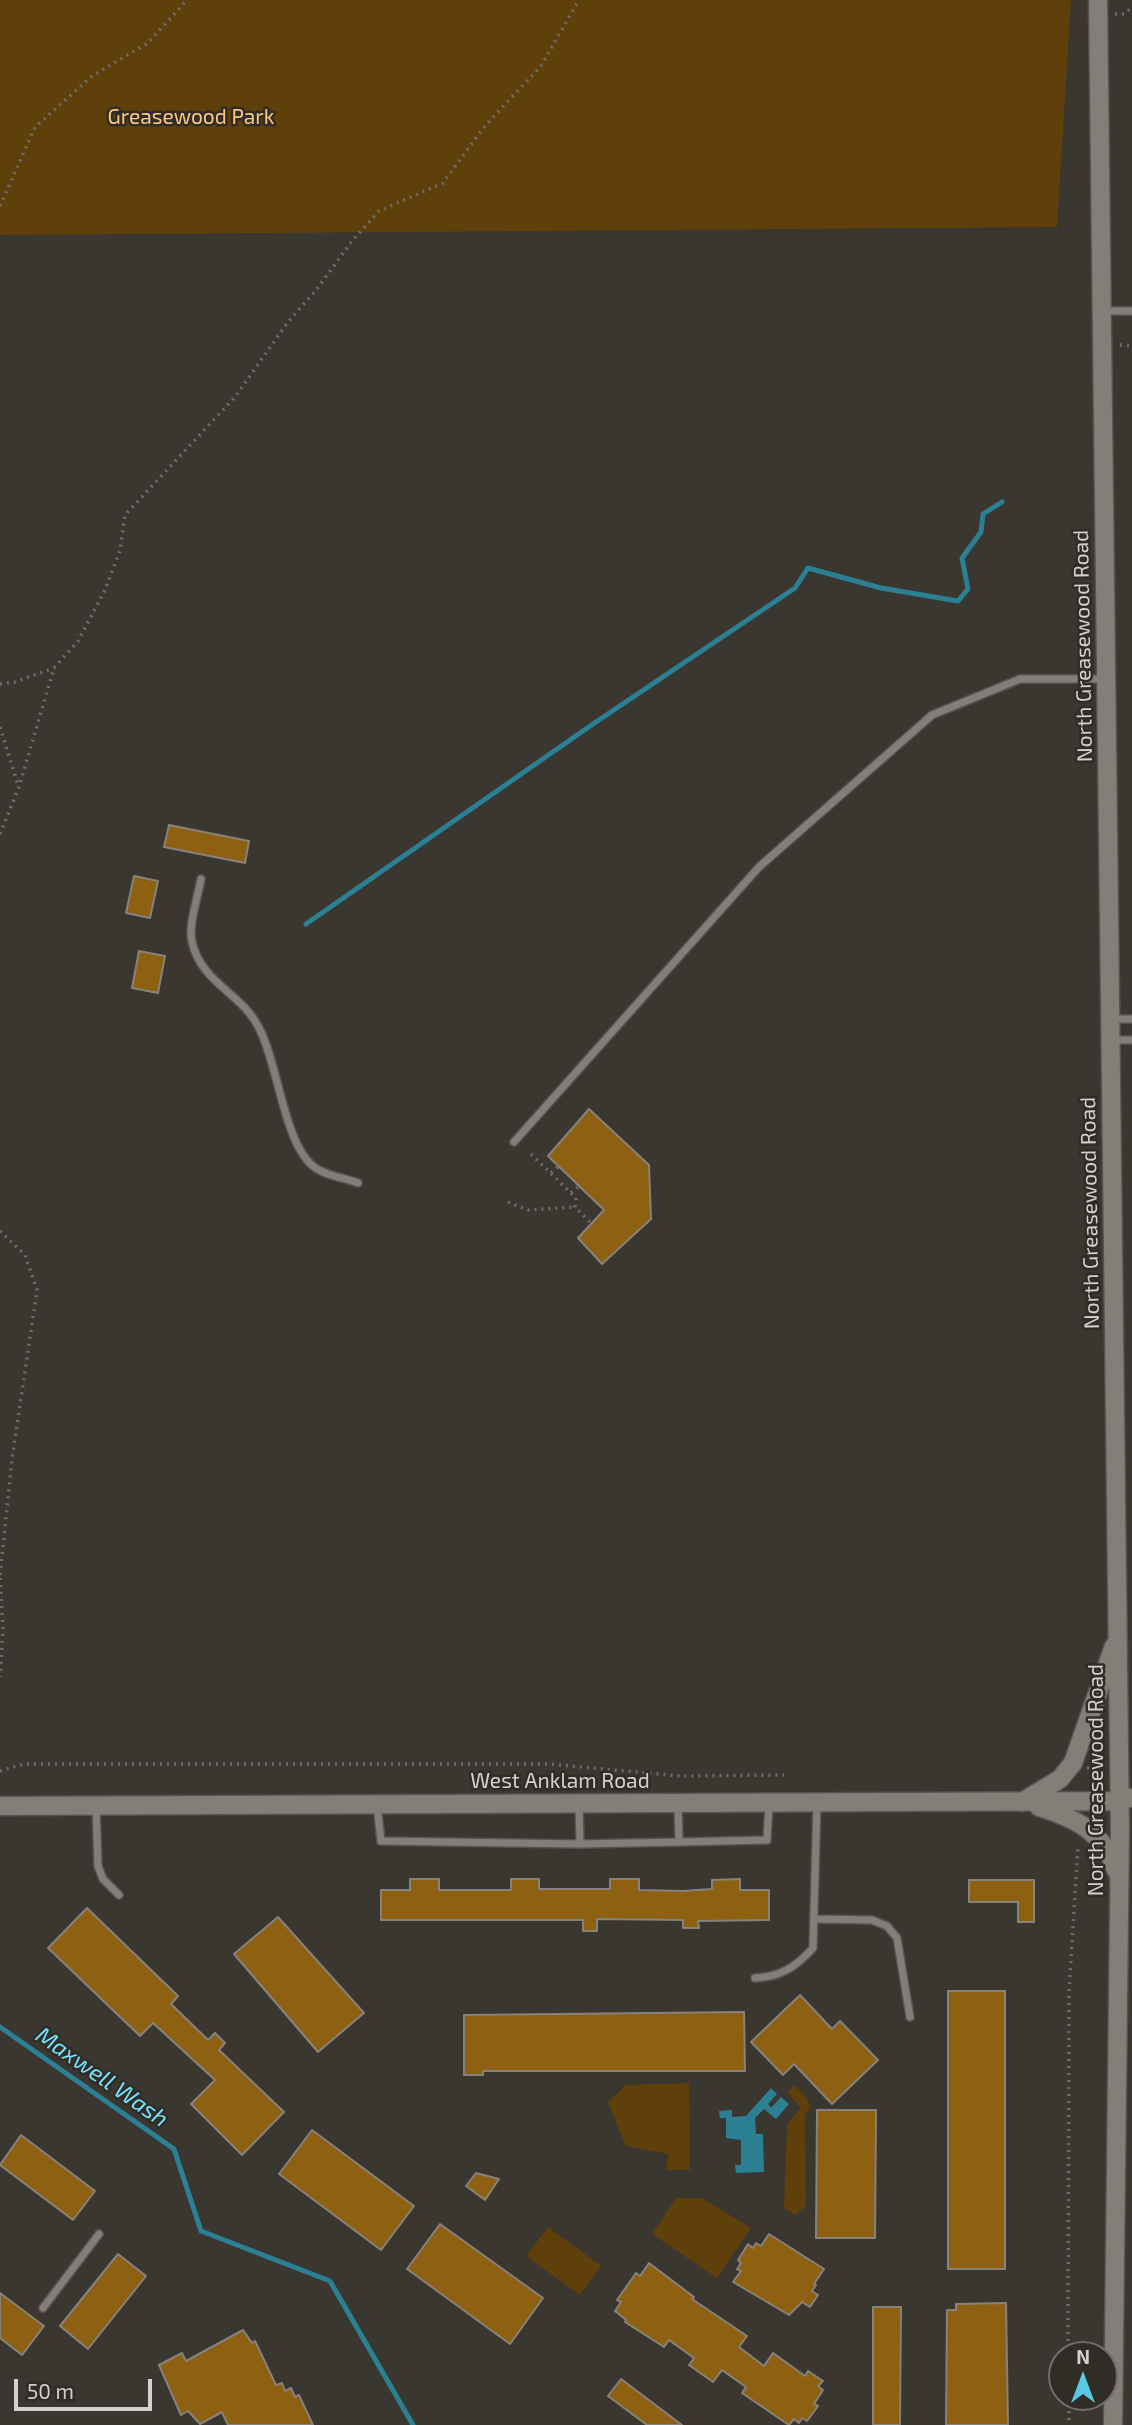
<!DOCTYPE html>
<html>
<head>
<meta charset="utf-8">
<style>
	body { margin:0 }
	#map { position:relative; width:1132px; height:2425px; overflow:hidden; background:#3a3630; font-family:"Exo 2",sans-serif }
	canvas { display:block }
	.north { position:absolute; left:1048px; top:2341px; width:70px; height:70px; box-sizing:border-box; background:#302c26; border:2px solid #716e69; border-radius:50%; rotate:0deg; font-size:19px; font-weight:700; line-height:28px; text-align:center; color:#d3d1cd }
	.north::after { content:''; display:block; margin:auto; width:24px; height:32px; background:#58c9e3; clip-path:polygon(50% 0,100% 100%,50% 72%,0 100%) }
	.scale { position:absolute; left:14px; top:2379px; width:138px; height:32px; box-sizing:border-box; border:4px solid #d3d1cd; border-top:0; padding-left:9px; font-size:21px; line-height:24px; white-space:nowrap; color:#d3d1cd; -webkit-text-stroke:5px #302c26; paint-order:stroke }
</style>
</head>
<body>
<div id="map">
<canvas width="1132" height="2425"></canvas>
<div class="north">N</div>
<div class="scale">50 m</div>
</div>
<script>
const ctx = document.querySelector('canvas').getContext('2d');
ctx.lineJoin = 'round';
function paint(path, color) {
  ctx.fillStyle = color;
  ctx.fill(path, 'evenodd');
}
function strokePath(path, color, width, dash) {
  ctx.strokeStyle = color;
  ctx.lineWidth = width;
  ctx.lineCap = dash ? 'butt' : 'round';
  ctx.setLineDash(dash || []);
  ctx.stroke(path);
}
function write(font, color, halo, rows, align = 'center') {
  ctx.font = font + ' "Exo 2",sans-serif';
  ctx.lineWidth = 5;
  ctx.setLineDash([]);
  ctx.textBaseline = 'middle';
  ctx.strokeStyle = halo;
  ctx.fillStyle = color;
  for (const [text, x, y, turn = 0] of rows) {
    ctx.save();
    ctx.translate(x, y);
    ctx.rotate((+turn || 0) * Math.PI / 180);
    ctx.textAlign = isNaN(turn) ? turn : align;
    if (halo) ctx.strokeText(text, 0, 0);
    ctx.fillText(text, 0, 0);
    ctx.restore();
  }
}
paint(new Path2D(`
	M0 0H1071L1057 227 0 235Z
	M689 2083 690 2170H666L668 2154 626 2146 608 2102 626 2085Z
	M794 2085 807 2098 810 2107 805 2115 806 2206 795 2215 784 2208 787 2124 801 2108 788 2093Z
	M676 2198H702L751 2228 717 2278 652 2234Z
	M548 2227 601 2266 580 2295 526 2256Z`), '#60400a');
paint(new Path2D(`
	M771 2088 777 2094 768 2104 771 2108 781 2097 789 2104 776 2119 764 2109 755 2118 756 2134H763L764 2172 736 2173 735 2165H741V2140L726 2138V2118H720L719 2111 732 2110V2117L746 2116Z`), '#2c8093');
strokePath(new Path2D(`
	M306 924 593 724 795 588 808 568 881 588 958 601 968 589 962 558 981 532 983 514 1002 502
	M0 2027 174 2149 201 2231 330 2281 413 2425`), '#2c8093', 5);
const building = new Path2D(`
	M169 825 249 841 245 863 164 847Z
	M134 876 158 881 150 918 126 913Z
	M139 951 165 956 158 993 132 988Z
	M589 1109 649 1165 651 1219 602 1264 578 1238 604 1210 548 1156Z
	M410 1879H439V1890H511V1879H539V1889H610V1879H639V1890L683 1891 712 1889V1880L740 1879V1890H769V1920L698 1921 699 1928H683V1920L597 1919V1931H583V1920H381V1890H410Z
	M969 1880H1034V1922H1018V1902H969Z
	M87 1908 178 1996 171 2004 208 2040 215 2033 225 2043 219 2050 284 2112 242 2155 191 2104 215 2080 153 2023 140 2036 48 1948Z
	M278 1917 364 2013 318 2052 234 1954Z
	M948 1991H1005V2269H948Z
	M800 1995 832 2029 840 2021 878 2060 832 2104 794 2064 783 2075 751 2042Z
	M744 2012 745 2071H483V2075H464V2015Z
	M817 2110H876L875 2238H816Z
	M312 2130 414 2206 381 2250 279 2174Z
	M21 2135 95 2191 73 2220 0 2165Z
	M476 2173 499 2179 485 2200 466 2186Z
	M440 2224 543 2298 510 2344 407 2269Z
	M769 2234 824 2269 814 2284 816 2285 812 2291 818 2295 810 2307 802 2302 789 2315 733 2282 741 2271 737 2269 741 2263 738 2260 748 2244 753 2248 756 2243 761 2246Z
	M118 2254 146 2276 88 2349 60 2326Z
	M649 2263 694 2297 692 2299 747 2336 739 2347 764 2366 773 2353 805 2376 808 2371 823 2381 818 2386 823 2390 814 2404 818 2406 807 2421 802 2418 799 2423 794 2419 789 2425 742 2393 746 2387 722 2370 713 2382 689 2365 694 2358 669 2340 664 2347 625 2322 626 2320 615 2311 621 2302 617 2300 636 2273 640 2276Z
	M0 2293 44 2326 22 2355 0 2338Z
	M1006 2303 1008 2425H946L947 2310H956V2304Z
	M873 2307H901L900 2425H873Z
	M243 2330 252 2343 255 2341 276 2385 282 2383 285 2391 291 2388 295 2397 299 2395 313 2425H228L222 2412 200 2424 188 2411 181 2415 159 2365 182 2353 186 2361Z
	M621 2379 682 2425H647L608 2396Z`);
paint(building, '#8d6012');
strokePath(building, '#87827b', 2);
const service = new Path2D(`
	M1103 311H1132
	M201 879C198 897 188 925 192 942 202 984 241 992 259 1028 278 1063 284 1143 313 1166 323 1175 345 1178 358 1183
	M1112 1019H1132
	M1111 1040H1132
	M514 1142 759 867 932 715 1020 679H1106
	M377 1805 381 1841 580 1844 579 1804
	M96 1806 98 1866 103 1879 119 1895
	M679 1842 767 1840 769 1803
	M580 1844 679 1842 678 1805
	M816 1919 872 1920 887 1926 897 1938 910 2017
	M755 1978C780 1977 796 1967 813 1948L817 1803
	M43 2308 99 2234`);
const secondary = new Path2D(`
	M1098 0 1120 1829 1113 2425
	M1022 1802 1060 1779 1073 1763 1114 1646
	M0 1806 1120 1801 1129 1798
	M1039 1807C1077 1819 1102 1831 1116 1870`);
strokePath(service, '#56534e', 10);
strokePath(secondary, '#56534e', 21);
strokePath(new Path2D(`
	M1115 14H1124L1132 7
	M0 206 35 127 92 76 148 43 187 0
	M1120 345 1132 346
	M0 684 15 682 54 668
	M0 727 18 785
	M0 834 19 787 54 668 78 641 104 592 120 551 125 515 235 397 288 322 317 289 352 241 379 211 443 183 484 127 541 66 579 0
	M531 1154 576 1198 575 1207 590 1222
	M551 1173 558 1167
	M571 1193 578 1187
	M508 1202 528 1210 575 1207
	M0 1231 25 1255 37 1290 12 1459 0 1576
	M0 1578 3 1628 0 1677
	M1087 1768 1099 1769
	M1093 1768V1776
	M0 1771 23 1764H548L681 1776 784 1775
	M1068 2355 1069 1992 1078 1846
	M1069 2397V2425`), '#706d68', 3.5, [2, 5]);
strokePath(service, '#837e78', 7);
strokePath(secondary, '#837e78', 18);
write('21px', '#fdc981', '#302c26', [
	["Greasewood Park",191,117]
]);
write('21px', '#d3d1cd', '#302c26', [
	["North Greasewood Road",1083,646,-91],
	["North Greasewood Road",1090,1213,-91],
	["North Greasewood Road",1096,1780,-90],
	["West Anklam Road",560,1781]
]);
write('italic 23px', '#74e2fd', '#302c26', [
	["Maxwell Wash",102,2077,35]
]);
</script>
</body>
</html>
